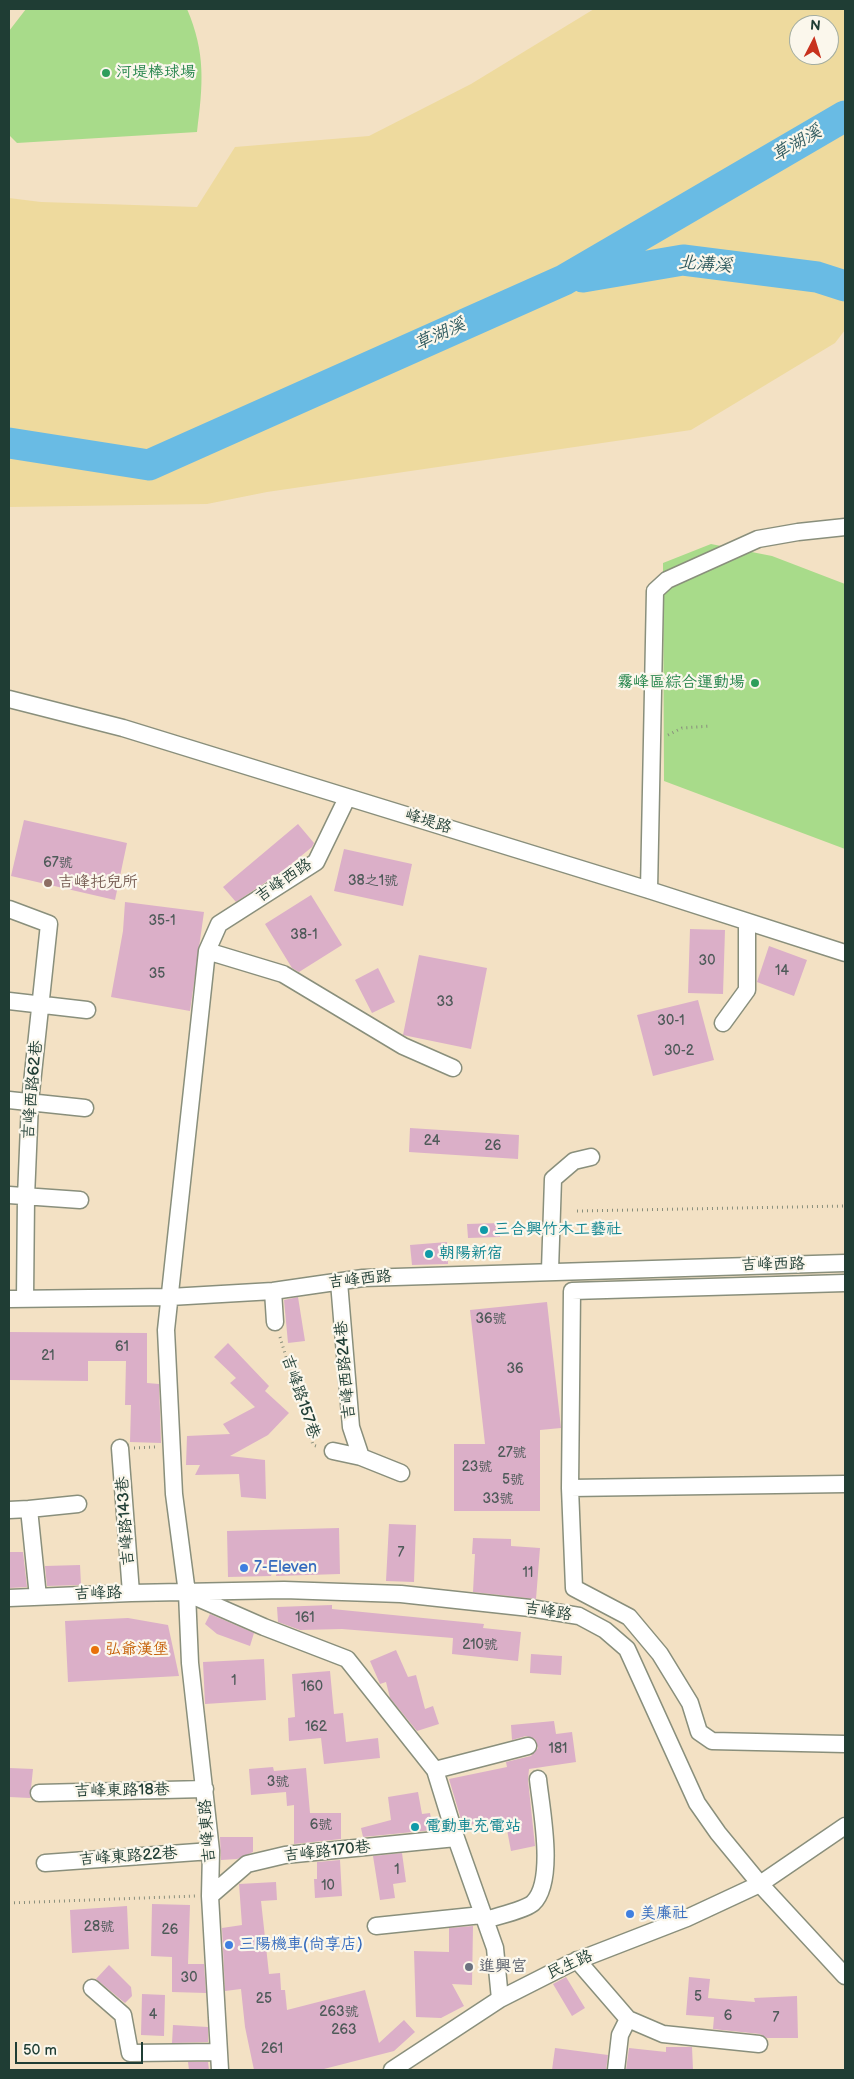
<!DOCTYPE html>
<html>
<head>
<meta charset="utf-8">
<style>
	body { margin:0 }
	#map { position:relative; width:854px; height:2079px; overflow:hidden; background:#f3e1c4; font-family:"Balsamiq Sans",sans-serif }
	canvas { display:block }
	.frame { position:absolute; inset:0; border:10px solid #1f3d34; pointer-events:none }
	.north { position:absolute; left:789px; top:15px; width:50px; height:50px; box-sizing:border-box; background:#fbf7ec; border:1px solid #a3ada2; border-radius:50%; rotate:5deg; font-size:14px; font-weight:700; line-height:20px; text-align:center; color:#1f3d34 }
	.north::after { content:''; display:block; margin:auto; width:18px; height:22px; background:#c8321e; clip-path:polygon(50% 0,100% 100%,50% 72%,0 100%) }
	.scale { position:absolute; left:15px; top:2042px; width:128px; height:22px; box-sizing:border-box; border:2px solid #1f3d34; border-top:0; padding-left:6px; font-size:15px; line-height:18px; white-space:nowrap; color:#1f3d34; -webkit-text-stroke:4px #fbf7ec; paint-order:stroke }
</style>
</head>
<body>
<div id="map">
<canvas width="854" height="2079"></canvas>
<div class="frame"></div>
<div class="north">N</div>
<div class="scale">50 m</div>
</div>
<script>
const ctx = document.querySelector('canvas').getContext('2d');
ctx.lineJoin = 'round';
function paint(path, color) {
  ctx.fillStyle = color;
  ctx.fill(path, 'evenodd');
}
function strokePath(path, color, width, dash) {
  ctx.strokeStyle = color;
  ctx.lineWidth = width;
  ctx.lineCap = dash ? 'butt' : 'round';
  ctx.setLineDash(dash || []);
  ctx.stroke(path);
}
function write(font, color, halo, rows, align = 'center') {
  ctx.font = font + ' "Balsamiq Sans","LXGW WenKai TC",sans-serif';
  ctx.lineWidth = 4.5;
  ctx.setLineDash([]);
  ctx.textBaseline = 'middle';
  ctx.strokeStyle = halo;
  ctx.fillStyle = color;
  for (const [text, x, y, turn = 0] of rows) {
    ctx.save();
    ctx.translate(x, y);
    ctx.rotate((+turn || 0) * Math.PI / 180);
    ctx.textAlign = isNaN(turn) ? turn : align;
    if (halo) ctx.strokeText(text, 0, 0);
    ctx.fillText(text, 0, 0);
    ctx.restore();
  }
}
paint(new Path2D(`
	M26 9H187C206 53 203 85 197 132L17 143 9 135V31Z
	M711 544 772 556 845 584V849L664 781 663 563Z`), '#a8db8a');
paint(new Path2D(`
	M594 9H845V330L835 343 691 430 267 492 207 504 9 507V198L41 202 197 207 235 147 369 136 471 84ZM799 25H829V55H799Z`), '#eeda9e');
strokePath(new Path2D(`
	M583 277 683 260 817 277 845 286
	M9 443 149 465 564 280 845 116`), '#69bbe4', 31);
paint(new Path2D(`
	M24 820 127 843 115 900 11 876Z
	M298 824 314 843 312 847 284 870 236 902 223 887Z
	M344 849 412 864 403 906 334 891Z
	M311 895 342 945 299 972 292 968 265 924Z
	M125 902 204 912 190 1011 111 997 123 931Z
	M690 929 725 930 723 994 688 993Z
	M769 946 807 960 794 996 757 982Z
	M419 955 487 968 471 1049 403 1035Z
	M378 968 395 1002 372 1013 355 980Z
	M698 1000 714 1060 653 1076 637 1015Z
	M410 1128 519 1135 518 1159 409 1152Z
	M500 1223V1237L468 1238 467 1224Z
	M447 1242 448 1264 412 1265 410 1245Z
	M298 1297 305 1341 288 1343 284 1300Z
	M547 1302 561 1428 540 1430V1511H454V1444H485L470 1310Z
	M9 1332 147 1333V1383L159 1384 161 1443 130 1442 131 1405H125L126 1361H88V1381L9 1380Z
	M228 1343 269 1386 265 1391 289 1413 268 1435 230 1456 265 1460 266 1499 241 1497 239 1474 195 1475 200 1465H186L187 1436 230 1434 223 1424 255 1407 230 1383 236 1378 214 1357Z
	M389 1524 416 1525 414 1582 386 1581Z
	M339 1528 340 1574 276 1576V1559L271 1576 228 1577 227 1531Z
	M473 1538 511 1539V1546L540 1548 536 1599 473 1592 475 1554H472Z
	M9 1552H23L27 1587 9 1588Z
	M80 1565 81 1585 47 1586 45 1566Z
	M332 1605V1609L484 1624 483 1628 521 1632 518 1661 452 1654 453 1638 342 1629 300 1630 278 1622 277 1607Z
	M210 1614 254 1633 250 1646 217 1634 205 1624Z
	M128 1618 168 1625 179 1676 68 1682 65 1621Z
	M396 1650 408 1677 416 1675 425 1709 433 1706 439 1724 417 1731 390 1698 386 1682 380 1684 370 1661Z
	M531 1654 562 1656 561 1675 530 1673Z
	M264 1659 266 1700 205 1704 203 1662Z
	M330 1671 334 1714 343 1713 346 1742 378 1738 380 1758 324 1764 321 1738 289 1741 288 1718 295 1717 292 1674Z
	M554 1721 556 1734 572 1732 576 1762 529 1769 528 1780 535 1846 511 1851 505 1819 463 1826 449 1779 507 1767 506 1762 531 1756 538 1748 535 1739 526 1736 512 1740 511 1725Z
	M273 1767 274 1771 306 1768 310 1813H341V1839L294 1844V1805L287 1806 286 1792 251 1795 249 1769Z
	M9 1768 33 1769 30 1798 9 1797Z
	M418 1792 422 1814 430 1813 433 1830 363 1837 361 1828 391 1820 388 1797Z
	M220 1837H253V1852L237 1859 221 1860Z
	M402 1853 406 1882 393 1884 395 1898 380 1900 373 1856Z
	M340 1860 342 1896 315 1898 314 1879H317V1862Z
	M276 1882 277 1900 261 1901 269 1974 280 1973 281 1990H285L287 2010 365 1990 379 2043 404 2020 415 2032 394 2051 320 2070H254L245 2027 241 1989 225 1991 222 1928 242 1925 239 1884Z
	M152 1904 190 1905 188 1964H204L206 1993 172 1992V1957L151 1956Z
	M127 1906 129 1949 72 1953 70 1910Z
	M473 1926 472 1985 452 1984 464 2006 441 2018 416 2017 414 1951 449 1952V1928Z
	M109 1965 131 1987 132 1996 125 2003 96 1979Z
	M566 1977 585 2008 572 2016 553 1984Z
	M689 1977 710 1979 708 1998 755 2002 754 1998 797 1996 798 2038H767L760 2034 713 2029 714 2017 686 2015Z
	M142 1994 165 1995 164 2036 141 2035Z
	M173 2025 208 2027V2042L172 2043Z
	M666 2047H692L693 2070H626L629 2048 666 2052Z
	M555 2048 608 2055 606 2070H552Z
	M188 2062H208L209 2070H189Z`), '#dbafc8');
const minor = new Path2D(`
	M9 699 123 728 649 890 845 953
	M649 890 655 591 667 580 758 539 798 532 845 527
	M9 909 49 924 30 1102 26 1197 25 1299
	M207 951 283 974 403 1046 453 1068
	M9 1001 87 1010
	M723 1023 747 990V922
	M9 1100 85 1108
	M9 1195 80 1200
	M550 1270 553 1179 574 1161 591 1157
	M339 1282 351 1427 361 1457
	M845 1283 572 1291 570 1488 574 1588 629 1617 660 1654 690 1703 699 1732 712 1741 845 1744
	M273 1291 275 1322
	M9 1299 170 1297 273 1291 363 1278 845 1263
	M120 1448 131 1593
	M333 1451 361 1457 401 1473
	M570 1488 845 1484
	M29 1509 78 1504
	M9 1510 29 1509 38 1597
	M191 1595 264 1627 347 1659 435 1770 456 1838 495 1948 500 1999
	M9 1598 131 1593 284 1590 401 1594 530 1608 579 1616 605 1630 627 1649 697 1803 718 1833 760 1884 845 1976
	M435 1770 528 1746
	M39 1793 205 1789
	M45 1863 211 1851
	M210 1896 247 1864 285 1855 456 1838
	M486 1920C497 1916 525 1910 533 1903 556 1881 541 1808 538 1779
	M376 1926 482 1915
	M577 1960 628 2019 620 2035 616 2070
	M92 1988 123 2015 130 2053 219 2052
	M628 2019 663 2034 759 2044
	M220 2070 210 1896 211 1851 190 1663 187 1593 174 1494 166 1330 207 951 219 924 316 862 347 798
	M392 2070 500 1999 571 1963 687 1918 760 1884 845 1826`);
strokePath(minor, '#898f7c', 19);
strokePath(new Path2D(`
	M668 735 682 728 711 726
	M577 1211 845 1206
	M280 1337 313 1445 319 1447
	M134 1448 155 1447
	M9 1903 196 1896`), '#898f7c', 3, [1, 4]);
strokePath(minor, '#fff', 16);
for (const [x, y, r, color] of [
	[106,73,5,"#2e9e5b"],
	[755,683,5,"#2e9e5b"],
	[48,883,5,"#8d6e63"],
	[484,1230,5,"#0f9aa8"],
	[429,1254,5,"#0f9aa8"],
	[244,1568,5,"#3f7fe0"],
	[95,1650,5,"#e8710a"],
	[415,1827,5,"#0f9aa8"],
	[630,1914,5,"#3f7fe0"],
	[229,1945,5,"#3f7fe0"],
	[469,1967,5,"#6b7280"]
]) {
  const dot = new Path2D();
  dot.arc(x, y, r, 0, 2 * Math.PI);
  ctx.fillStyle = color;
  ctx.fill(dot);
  strokePath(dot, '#fbf7ec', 2);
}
write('14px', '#4e5a59', null, [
	["67號",58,863],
	["38之1號",373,881],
	["35-1",162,921],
	["38-1",304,935],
	["30",707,961],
	["14",782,971],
	["35",157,974],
	["33",445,1002],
	["30-1",671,1021],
	["30-2",679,1051],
	["24",432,1141],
	["26",493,1146],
	["36號",491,1319],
	["61",122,1347],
	["21",48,1356],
	["36",515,1369],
	["27號",512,1453],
	["23號",477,1467],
	["5號",513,1480],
	["33號",498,1499],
	["7",401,1553],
	["11",528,1573],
	["161",305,1618],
	["210號",480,1645],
	["1",234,1681],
	["160",312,1687],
	["162",316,1727],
	["181",558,1749],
	["3號",278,1782],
	["6號",321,1825],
	["1",397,1870],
	["10",328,1886],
	["28號",99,1927],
	["26",170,1930],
	["30",189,1978],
	["5",698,1997],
	["25",264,1999],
	["263號",339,2012],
	["4",153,2015],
	["6",728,2016],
	["7",776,2018],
	["263",344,2030],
	["261",272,2049]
]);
write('16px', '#27864d', '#fbf7ec', [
	["河堤棒球場",116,73],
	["霧峰區綜合運動場",745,683,"right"]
], 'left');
write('16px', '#1f3d34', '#fbf7ec', [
	["峰堤路",428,822,17],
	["吉峰西路",284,881,-34],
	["吉峰西路62巷",33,1090,-85],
	["吉峰西路",773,1265,-1],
	["吉峰西路",360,1280,-6],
	["吉峰西路24巷",346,1370,-95],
	["吉峰路157巷",300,1397,71],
	["吉峰路143巷",126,1521,-94],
	["吉峰路",98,1594,-2],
	["吉峰路",548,1612,9],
	["吉峰東路18巷",122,1791,-1],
	["吉峰東路",208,1831,-94],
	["吉峰路170巷",327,1852,-6],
	["吉峰東路22巷",128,1857,-4],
	["民生路",570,1965,-24]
]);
write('16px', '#785e54', '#fbf7ec', [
	["吉峰托兒所",58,883]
], 'left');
write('16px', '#0d838f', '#fbf7ec', [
	["三合興竹木工藝社",494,1230],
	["朝陽新宿",439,1254],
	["電動車充電站",425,1827]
], 'left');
write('16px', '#366cbe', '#fbf7ec', [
	["7-Eleven",254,1568],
	["美廉社",640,1914],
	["三陽機車(尚享店)",239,1945]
], 'left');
write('16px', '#c56008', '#fbf7ec', [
	["弘爺漢堡",105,1650]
], 'left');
write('16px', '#5b616d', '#fbf7ec', [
	["進興宮",479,1967]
], 'left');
write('italic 18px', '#325c60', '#fbf7ec', [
	["草湖溪",797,144,-30],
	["北溝溪",705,265,4],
	["草湖溪",440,335,-24]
]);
</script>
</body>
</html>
